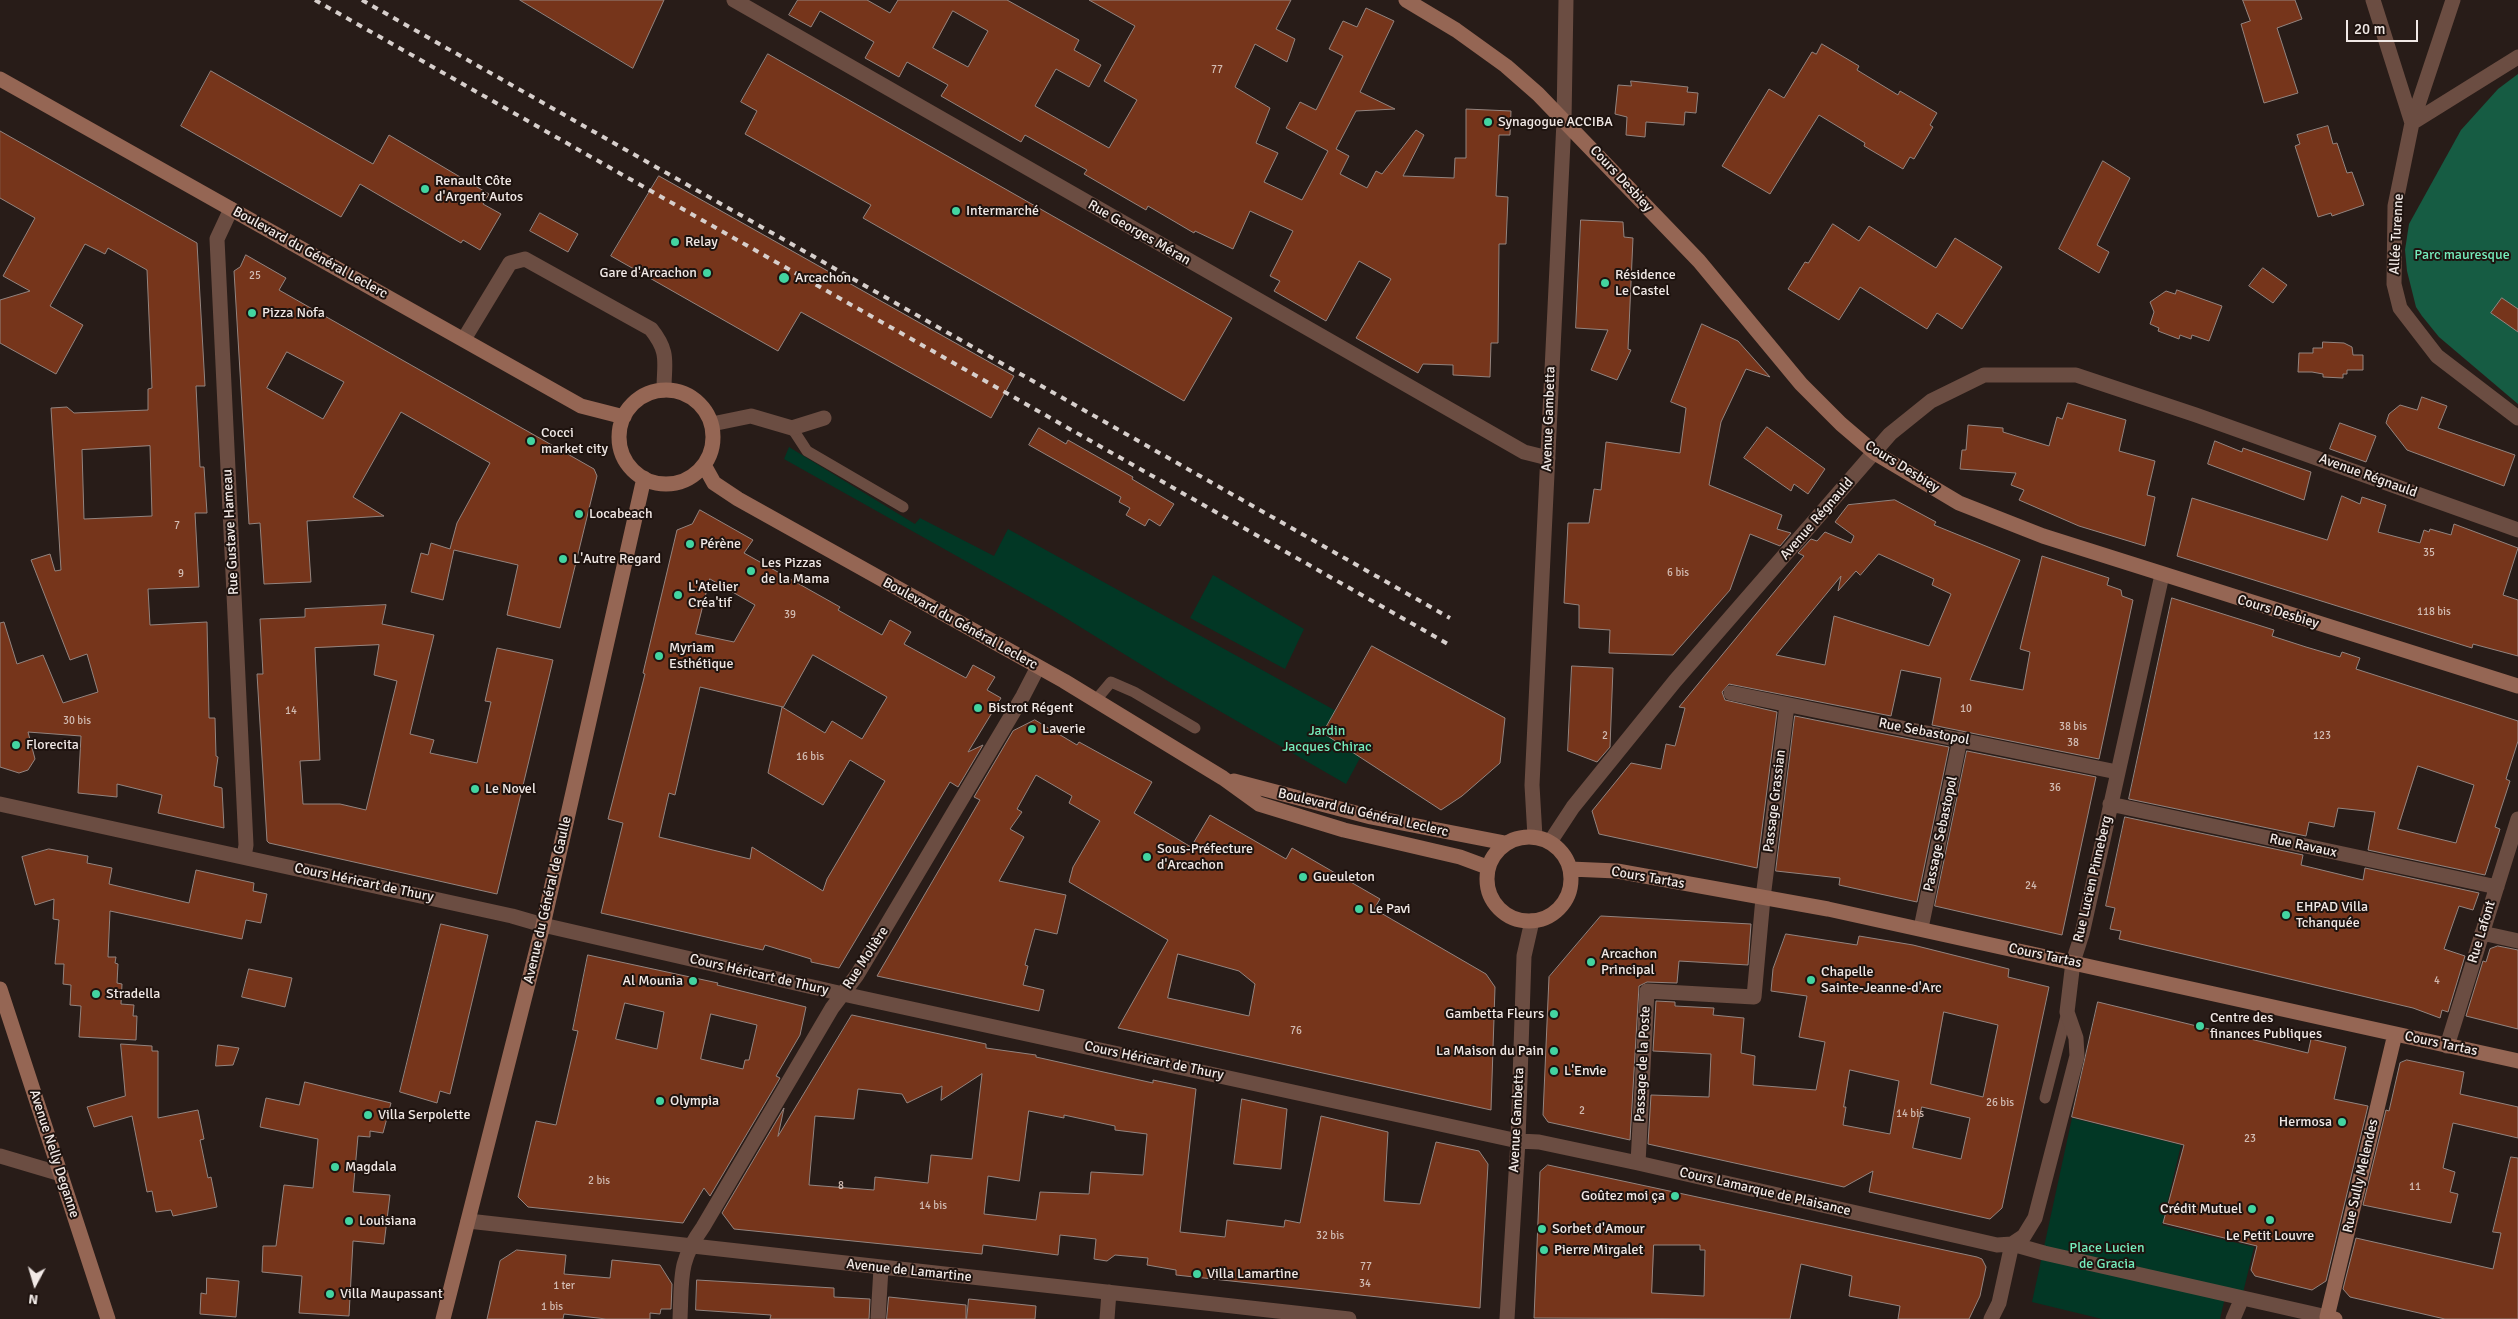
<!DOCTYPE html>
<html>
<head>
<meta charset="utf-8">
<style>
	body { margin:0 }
	#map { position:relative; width:2518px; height:1319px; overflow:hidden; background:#281c18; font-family:Signika,sans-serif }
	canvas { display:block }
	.north { position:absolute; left:10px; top:1259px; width:50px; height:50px; -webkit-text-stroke:4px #1e130f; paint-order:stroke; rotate:186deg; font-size:14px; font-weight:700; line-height:20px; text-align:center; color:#f1e9e6 }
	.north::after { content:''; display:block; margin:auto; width:18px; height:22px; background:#f1e9e6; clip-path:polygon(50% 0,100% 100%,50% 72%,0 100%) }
	.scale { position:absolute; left:2346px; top:20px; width:72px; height:22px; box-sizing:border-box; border:2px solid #f1e9e6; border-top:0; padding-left:6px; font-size:15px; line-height:18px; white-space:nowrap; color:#f1e9e6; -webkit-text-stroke:4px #1e130f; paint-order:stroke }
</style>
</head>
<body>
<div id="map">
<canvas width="2518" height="1319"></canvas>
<div class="north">N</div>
<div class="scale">20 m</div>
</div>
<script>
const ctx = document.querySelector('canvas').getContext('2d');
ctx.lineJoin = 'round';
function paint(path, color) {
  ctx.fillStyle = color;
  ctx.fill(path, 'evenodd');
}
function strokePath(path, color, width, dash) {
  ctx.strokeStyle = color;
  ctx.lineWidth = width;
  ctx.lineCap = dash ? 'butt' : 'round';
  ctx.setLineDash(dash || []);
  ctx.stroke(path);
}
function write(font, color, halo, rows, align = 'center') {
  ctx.font = font + ' Signika,sans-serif';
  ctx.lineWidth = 4;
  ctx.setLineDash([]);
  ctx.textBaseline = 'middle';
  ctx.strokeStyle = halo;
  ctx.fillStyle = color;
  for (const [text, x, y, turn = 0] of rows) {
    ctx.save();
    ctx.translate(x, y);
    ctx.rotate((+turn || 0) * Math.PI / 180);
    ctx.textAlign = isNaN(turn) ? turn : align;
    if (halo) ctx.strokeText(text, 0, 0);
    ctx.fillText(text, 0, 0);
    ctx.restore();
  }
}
paint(new Path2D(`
	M789 447 915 524 920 518 994 556 1008 529 1374 732 1346 784 1171 683 1051 609 784 459Z
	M1213 575 1304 629 1285 669 1190 618Z
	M2072 1118 2181 1145 2162 1225 2254 1247 2243 1293 2227 1289 2220 1319H2102L2032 1302Z`), '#023725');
paint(new Path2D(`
	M2518 74V404L2439 337 2422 316 2416 307 2407 271 2405 250 2409 224 2461 130 2498 89Z`), '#165c43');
const building = new Path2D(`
	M520 0H664L633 68Z
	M798 0H867L890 13 898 0H1007L1079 40 1074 50 1101 65 1089 87 1056 69 1035 106 1109 148 1137 100 1104 81 1135 26 1089 0H1291L1276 29 1295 39 1287 62 1255 44 1235 87 1270 108 1256 143 1278 153 1264 182 1302 200 1328 151 1286 128 1300 102 1316 110 1343 56 1329 49 1343 21 1357 27 1366 8 1394 21 1360 92 1395 109 1356 111 1336 149 1349 156 1340 174 1367 188 1376 171 1382 174 1416 130 1424 135 1403 176 1454 178 1455 158H1466V109L1511 111 1510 135H1499L1496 196 1508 197 1506 244H1499L1498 343H1491L1490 377 1453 375V365L1423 364 1418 373 1356 338 1391 279 1359 261 1326 321 1274 291 1280 281 1270 276 1293 231 1250 211 1233 249 1195 231 1194 233 1148 206 1146 210 1084 174 1087 170 1025 135 1021 142 941 96 948 85 907 62 899 77 865 58 874 42 820 11 811 27 789 15ZM953 11 988 31 968 67 933 48Z
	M2243 0H2295L2302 19 2277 28 2298 93 2264 103 2241 24 2250 21Z
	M1822 44 1859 66 1857 70 1898 95 1900 91 1937 113 1930 125 1933 127 1914 159 1910 157 1903 169 1864 146 1865 143 1819 115 1770 194 1722 166 1769 89 1784 98 1812 52 1816 54Z
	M768 54 1232 318 1184 401 863 218 871 205 745 134 757 111 741 102Z
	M211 71 373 164 389 135 489 194 483 204 501 214 480 250 463 240 461 243 360 184 341 217 181 126Z
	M1631 81 1688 87 1687 92 1698 93 1696 113 1685 112 1684 125 1646 122 1645 137 1626 135 1627 117 1615 114 1618 85 1631 86Z
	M2328 126 2333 144 2337 143 2347 173 2352 172 2364 205 2332 216 2331 213 2318 217 2295 146 2300 144 2297 135Z
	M0 131 197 243 205 386H196L200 467H204L207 513H195L199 587 148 589 150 625 207 622 209 718H215L216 756 218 757 214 786 222 788 224 828 158 813 162 795 117 784V797L78 793 81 736 28 732 35 759 28 770 19 773 0 767V623L4 622 17 664 43 655 63 703 98 692 87 654 70 660 31 560 50 554 55 571 61 570 51 408 67 407 74 413 148 410V389L152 388 147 270 108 248 105 254 85 244 50 306 83 325 56 374 0 343V300L30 291 3 276 35 218 0 198ZM150 446 152 516 84 519 82 450Z
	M2103 161 2130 178 2097 245 2109 252 2099 273 2059 249Z
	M659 176 1014 376 991 418 801 312 778 351 611 256Z
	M540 213 578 234 568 252 530 231Z
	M1581 220 1623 222 1624 237 1633 238 1628 349 1631 350 1617 380 1591 370 1608 330 1576 328Z
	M1833 224 1859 241 1869 226 1936 268 1955 238 2002 267 1962 329 1937 313 1927 329 1860 287 1839 320 1788 289 1805 262 1808 263Z
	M246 255 286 278 279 290 594 469 597 476 560 628 507 615 518 565 454 550 443 600 411 592 421 553 428 555 431 543 450 549 457 523 490 463 401 412 353 497 384 516 307 521 311 582 264 584 260 523 249 524 234 271 240 267ZM287 352 344 382 323 419 267 388Z
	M2263 268 2287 285 2273 303 2249 286Z
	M2177 290 2222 306 2209 341 2192 335 2191 339 2180 335 2179 339 2158 331 2159 328 2150 324 2154 312 2150 302 2166 291 2175 294Z
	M2502 298 2518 309V332L2491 313Z
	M1702 324 1738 341 1770 377 1746 369 1721 422 1709 485 1782 515 1777 529 1791 533 1780 546 1750 534 1730 590 1673 655 1609 653 1610 630 1579 628V605L1564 603 1568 523H1589L1594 489 1601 490 1606 442 1680 453 1686 408 1671 402Z
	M2323 342 2344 343 2352 347 2353 355H2363V370H2347V374H2343V378L2323 377V374L2312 372H2298L2299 353H2313V348H2322Z
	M2422 397 2447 406 2438 428 2515 455 2504 486 2407 450 2386 423 2389 414 2400 405 2417 410Z
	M2068 403 2126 420 2119 451 2155 461 2147 495 2155 497 2145 546 2079 526 2019 500 2024 490 2011 485 2016 473 1960 469 1962 450H1966L1968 425 2003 428V432L2049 446 2057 417 2062 419Z
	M2340 423 2376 436 2366 462 2330 449Z
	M1767 427 1825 469 1808 494 1794 484 1791 491 1744 458Z
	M1039 428 1066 444 1068 440 1133 477 1132 479 1174 504 1160 526 1149 519 1145 526 1126 515 1130 508 1119 502 1121 497 1029 445Z
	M2215 441 2242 452 2243 448 2311 472 2304 500 2208 464Z
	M2342 496 2360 504 2362 497 2386 505 2378 532 2420 543 2424 530 2429 532 2430 529 2451 535 2454 524 2518 548 2503 595 2518 600V656L2473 644 2472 648 2177 556 2192 498 2327 540Z
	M1895 500 1936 522 1934 525 2020 560 1970 680 2023 690 2030 652 2020 649 2042 556 2109 578 2107 585 2121 590 2122 596 2133 600 2099 759 1932 725 1941 678 1901 670 1891 716 1729 684 1722 692 1725 700 1777 712 1757 868 1599 834 1592 811 1631 763 1661 769 1666 744 1675 746 1685 708 1679 707 1804 556 1798 553 1811 539 1817 541 1825 532 1851 543 1854 536 1835 522 1848 505ZM1879 554 1934 579 1932 585 1951 594 1929 646 1834 616 1825 665 1776 655 1841 576 1838 591 1856 571 1860 575Z
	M700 510 753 540 744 553 840 607 838 610 882 635 890 620 911 632 904 644 966 678 973 665 995 677 987 690 1001 698 968 752 983 745 958 787 950 782 839 968 811 962V959L765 945 763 950 601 913 623 823 608 819 645 674 643 673 677 530 692 524ZM710 579 755 605 734 642 696 634ZM813 655 887 697 862 739 832 721 825 733 782 707 768 773 823 805 850 760 885 781 827 879 823 891 752 847 750 859 659 837 669 793 675 795 700 687 783 707Z
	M2172 598 2274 630 2272 636 2306 647 2340 657 2342 652 2360 658 2356 669 2518 721V741L2506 779 2510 781 2495 827 2500 829 2485 875 2368 850 2375 812 2338 808 2334 827 2309 822 2306 836 2129 799ZM2418 766 2474 785 2456 843 2398 829Z
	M386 605 382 624 434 635 410 734 434 740 430 753 477 763 491 702 485 701 497 648 553 660 497 894 269 843 267 841 257 674H263L260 619 305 617V609ZM379 645 374 675 397 681 366 810 340 804H303L300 761 320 760 315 648Z
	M1372 646 1505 718 1500 763 1462 796 1441 810 1323 733Z
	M1572 666 1613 668 1610 747 1597 762 1568 751Z
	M1795 716 1949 747 1917 902 1839 885 1840 878 1776 871Z
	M1035 720 1077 745 1079 742 1152 782 1134 813 1191 847 1210 815 1286 859 1292 848 1380 899 1374 909 1486 974 1495 987 1491 1110 1118 1028 1168 940 1069 882 1073 867 1100 821 1069 803 1072 796 1036 775 1017 809 1022 812 1010 829 1024 837 999 881 1066 895 1057 934 1035 929 1025 965 1028 966 1023 985 1044 990 1039 1011 877 976 980 800 974 797 1013 731ZM1178 954 1239 971 1255 984 1249 1016 1168 998Z
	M1967 751 2096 777 2062 935 1935 906Z
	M2125 817 2303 855 2301 865 2363 880 2365 868 2479 893 2473 910 2459 906 2444 949 2465 956 2448 1012 2442 1010 2440 1018 2413 1008 2119 939 2121 931 2110 929 2115 908 2106 906Z
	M49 849 88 856 87 863 112 868 109 884 189 903 196 870 254 883 253 891 267 894 261 923 246 920 242 939 110 911 108 957H116L115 963 118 964 117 983 122 984 121 1004 134 1005 133 1016H137L136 1040 79 1037 81 1006 70 1005 71 985 63 984 64 964H55L59 920 53 919 54 899 35 905 22 857Z
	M1601 916 1751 924 1748 965 1679 961 1677 983 1647 982 1639 986 1630 1140 1548 1122 1543 1115 1549 977Z
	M441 924 488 935 450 1094 440 1091 437 1103 400 1092Z
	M1786 934 1857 945 1859 936 1913 945 2009 969 2008 977 2049 987 2002 1208 1990 1219 1869 1192 1873 1171 1844 1187 1648 1144 1651 1095 1709 1097 1711 1054 1653 1051 1656 1001 1675 1002V1006L1714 1008 1713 1015 1744 1018 1741 1053 1755 1056 1753 1085 1816 1090 1825 1042 1799 1037 1807 996 1771 991 1773 969ZM1944 1012 1998 1025 1983 1097 1931 1084ZM1850 1070 1899 1081 1890 1134 1843 1125 1846 1107H1844ZM1922 1107 1970 1118 1961 1159 1913 1148Z
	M2498 946 2518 950V1029L2466 1016 2483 961 2486 962 2490 949Z
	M588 955 718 983 717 985 806 1007 800 1035 776 1076 780 1078 710 1196 704 1188 683 1223 528 1207 518 1197 536 1121 556 1125 578 1031 573 1030ZM625 1003 664 1012 657 1049 616 1039ZM711 1014 757 1025 749 1060H745L743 1069 701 1059Z
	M249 969 292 978 285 1007 242 997Z
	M2098 1002 2308 1053 2311 1039 2346 1047 2334 1099 2368 1106 2326 1281 2312 1290 2255 1276 2251 1270 2257 1246 2163 1223 2184 1145 2072 1117Z
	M852 1015 986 1044V1048L1036 1055V1057L1153 1083V1080L1196 1089 1180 1232 1225 1237 1227 1220 1284 1227 1285 1220 1300 1223 1321 1116 1388 1132 1384 1201 1420 1204 1436 1142 1479 1151 1488 1164 1480 1308 1176 1275V1270L1147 1265 1148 1258 1115 1255 1107 1261 1094 1259 1096 1239 1060 1235 1058 1255 983 1245 982 1254 734 1229 722 1213 784 1108 778 1136ZM982 1074 972 1159 931 1155 928 1183 875 1177 874 1190 809 1185 815 1116 854 1119 858 1089 902 1094 907 1103 942 1086 941 1100ZM1029 1111 1064 1118V1115L1115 1126V1130L1147 1134 1143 1175 1091 1172 1089 1194 1040 1192 1036 1220 984 1214 988 1176 1019 1181Z
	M121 1044 152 1046V1051H158V1118L198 1110 204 1139 200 1140 208 1178 211 1177 217 1207 173 1216 171 1210 156 1212 152 1191 147 1192 132 1116 94 1127 87 1107 125 1096Z
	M218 1045 239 1048 233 1065 216 1066Z
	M2407 1060 2464 1072 2460 1094 2518 1107V1138L2453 1123 2443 1168 2455 1172 2450 1192 2458 1194 2451 1223 2363 1205 2386 1110 2389 1111 2400 1063Z
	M305 1082 391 1103 383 1133 370 1131V1137L358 1136 353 1192 390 1195 384 1244 353 1241 349 1316 299 1313 302 1276 262 1272 263 1246H276L284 1185 313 1188 318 1139 260 1127 266 1098 299 1105Z
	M1242 1099 1287 1109 1281 1169 1234 1164Z
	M2511 1157 2518 1158V1319H2445L2350 1297 2343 1289 2356 1238 2493 1269 2501 1233 2493 1232Z
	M1548 1165 1977 1257 1982 1259 1986 1267 1980 1296 1969 1319H1898L1900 1306 1849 1296 1852 1276 1801 1264 1790 1319 1534 1318 1540 1172ZM1654 1245H1700V1250H1705L1704 1296 1652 1293Z
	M517 1250 566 1255 564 1274 610 1278 612 1260 660 1265 672 1284 671 1309H661L660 1314 650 1313V1319H606L564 1314 563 1319H487L500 1261Z
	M207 1278 239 1281 236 1317 200 1314 201 1293 206 1294Z
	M697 1280 834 1288V1297L870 1299 869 1319H770L771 1315 696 1310Z
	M889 1297 966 1305V1319H887Z
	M969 1299 1036 1306 1035 1319H967Z`);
paint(building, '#76351b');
strokePath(building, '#93847f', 1);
strokePath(new Path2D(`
	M792 428 807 451 903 507
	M1095 701 1111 682 1134 692 1195 728
	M2045 1098 2067 1012`), '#6b4d42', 11);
strokePath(new Path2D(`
	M734 0 1524 452 1548 458
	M2373 0 2412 123
	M2453 0 2412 123 2395 206 2394 284 2400 308 2437 356 2518 418
	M2412 123 2518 57
	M231 209 217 239 246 845 244 857
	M464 339 510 263 525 259 651 329C670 353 664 362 664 390
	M712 424 751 416 792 428 824 418
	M1731 693 2117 772
	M0 804 512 916 543 925 843 994 1518 1141 1539 1142 1638 1163 1997 1245 2012 1244 2044 1253 2327 1317V1319
	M2110 804 2497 887
	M1535 837 1532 785 1564 121 1566 0
	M1550 842 1573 807 1675 681 1890 434 1931 401 1984 375H2076L2196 415 2518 530
	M1921 928 1960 739
	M2482 933 2518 941
	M2447 1046 2518 819
	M0 1156 61 1174
	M1638 1163 1647 991 1754 997 1763 898 1787 705
	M468 1221 1349 1319
	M680 1319C682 1277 678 1262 703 1227L832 1008 857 975 1023 696 1038 667
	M878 1319 881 1268
	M1107 1319 1109 1292
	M1507 1319 1518 1141 1524 956 1532 921
	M1991 1319 1999 1303 2012 1244 2024 1236 2035 1218 2077 1056 2076 1038 2067 1012 2073 962 2082 934 2162 575
	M2233 1319 2242 1298`), '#6b4d42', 15);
strokePath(new Path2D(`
	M1406 0 1456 30 1506 66 1538 94 1699 261 1801 384 1841 424 1875 453 1959 503 2043 536 2518 686
	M0 79 581 406 624 417
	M619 437a47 47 0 1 1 94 0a47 47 0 1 1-94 0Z
	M704 465 714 483 738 499 1064 681 1223 778 1259 804 1344 830 1460 857 1487 867
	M1234 781 1371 817 1505 843
	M1487 879a42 42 0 1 1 84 0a42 42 0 1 1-84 0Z
	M1570 869 1617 871 1828 909 2518 1061
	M0 989 108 1319
	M443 1319 543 925 644 478
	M2335 1319 2327 1317 2395 1034`), '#956654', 15);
strokePath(new Path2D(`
	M315 0 1448 644
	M362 0 1450 618`), '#d7cfcc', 4, [6, 6]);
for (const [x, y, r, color] of [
	[1488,122,5,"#43d4a0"],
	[425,189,5,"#43d4a0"],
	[956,211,5,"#43d4a0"],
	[675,242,5,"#43d4a0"],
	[707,273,5,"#43d4a0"],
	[784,278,6,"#43d4a0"],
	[1605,283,5,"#43d4a0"],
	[252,313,5,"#43d4a0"],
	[531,441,5,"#43d4a0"],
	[579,514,5,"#43d4a0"],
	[690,544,5,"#43d4a0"],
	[563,559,5,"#43d4a0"],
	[751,571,5,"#43d4a0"],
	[678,595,5,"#43d4a0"],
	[659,656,5,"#43d4a0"],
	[978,708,5,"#43d4a0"],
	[1032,729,5,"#43d4a0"],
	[16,745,5,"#43d4a0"],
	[475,789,5,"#43d4a0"],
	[1147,857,5,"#43d4a0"],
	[1303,877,5,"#43d4a0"],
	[1359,909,5,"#43d4a0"],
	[2286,915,5,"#43d4a0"],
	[1591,962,5,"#43d4a0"],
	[1811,980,5,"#43d4a0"],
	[693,981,5,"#43d4a0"],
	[96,994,5,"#43d4a0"],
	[1554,1014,5,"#43d4a0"],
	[2200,1026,5,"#43d4a0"],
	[1554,1051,5,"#43d4a0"],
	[1554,1071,5,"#43d4a0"],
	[660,1101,5,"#43d4a0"],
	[368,1115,5,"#43d4a0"],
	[2342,1122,5,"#43d4a0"],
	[335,1167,5,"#43d4a0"],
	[1675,1196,5,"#43d4a0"],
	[2252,1209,5,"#43d4a0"],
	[2270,1220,5,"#43d4a0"],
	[349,1221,5,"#43d4a0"],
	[1542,1229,5,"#43d4a0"],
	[1544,1250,5,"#43d4a0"],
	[1197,1274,5,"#43d4a0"],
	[330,1294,5,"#43d4a0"]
]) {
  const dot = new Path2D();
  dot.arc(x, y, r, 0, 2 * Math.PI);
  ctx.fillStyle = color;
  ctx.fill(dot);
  strokePath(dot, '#1e130f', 2);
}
write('11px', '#d2bcb3', null, [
	["77",1217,70],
	["25",255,276],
	["7",177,526],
	["35",2429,553],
	["6 bis",1678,573],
	["9",181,574],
	["118 bis",2434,612],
	["39",790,615],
	["10",1966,709],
	["14",291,711],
	["30 bis",77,721],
	["38 bis",2073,727],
	["2",1605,736],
	["123",2322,736],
	["38",2073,743],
	["16 bis",810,757],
	["36",2055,788],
	["24",2031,886],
	["4",2437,981],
	["76",1296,1031],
	["26 bis",2000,1103],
	["2",1582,1111],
	["14 bis",1910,1114],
	["23",2250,1139],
	["2 bis",599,1181],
	["8",841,1186],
	["11",2415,1187],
	["14 bis",933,1206],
	["32 bis",1330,1236],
	["77",1366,1267],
	["34",1365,1284],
	["1 ter",564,1286],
	["1 bis",552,1307]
]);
write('14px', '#f1e9e6', '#1e130f', [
	["Synagogue ACCIBA",1498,122],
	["Renault Côte",435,181],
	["d'Argent Autos",435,197],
	["Intermarché",966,211],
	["Relay",685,242],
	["Gare d'Arcachon",697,273,"right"],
	["Résidence",1615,275],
	["Le Castel",1615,291],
	["Arcachon",795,278],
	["Pizza Nofa",262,313],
	["Cocci",541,433],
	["market city",541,449],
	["Locabeach",589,514],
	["Pérène",700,544],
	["L'Autre Regard",573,559],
	["Les Pizzas",761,563],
	["de la Mama",761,579],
	["L'Atelier",688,587],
	["Créa'tif",688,603],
	["Myriam",669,648],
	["Esthétique",669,664],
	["Bistrot Régent",988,708],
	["Laverie",1042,729],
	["Florecita",26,745],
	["Le Novel",485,789],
	["Sous-Préfecture",1157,849],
	["d'Arcachon",1157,865],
	["Gueuleton",1313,877],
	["EHPAD Villa",2296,907],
	["Tchanquée",2296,923],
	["Le Pavi",1369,909],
	["Arcachon",1601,954],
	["Principal",1601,970],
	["Chapelle",1821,972],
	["Sainte-Jeanne-d'Arc",1821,988],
	["Al Mounia",683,981,"right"],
	["Stradella",106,994],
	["Gambetta Fleurs",1544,1014,"right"],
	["Centre des",2210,1018],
	["finances Publiques",2210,1034],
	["La Maison du Pain",1544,1051,"right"],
	["L'Envie",1564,1071],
	["Olympia",670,1101],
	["Villa Serpolette",378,1115],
	["Hermosa",2332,1122,"right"],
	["Magdala",345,1167],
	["Goûtez moi ça",1665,1196,"right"],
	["Crédit Mutuel",2242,1209,"right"],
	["Louisiana",359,1221],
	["Sorbet d'Amour",1552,1229],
	["Le Petit Louvre",2270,1236,"center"],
	["Pierre Mirgalet",1554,1250],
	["Villa Lamartine",1207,1274],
	["Villa Maupassant",340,1294]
], 'left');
write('14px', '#f1e9e6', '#1e130f', [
	["Cours Desbiey",1621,179,47],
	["Rue Georges Méran",1139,233,30],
	["Allée Turenne",2397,234,-87],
	["Boulevard du Général Leclerc",310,253,29],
	["Avenue Gambetta",1549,419,-88],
	["Cours Desbiey",1902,467,32],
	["Avenue Régnauld",2368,476,20],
	["Avenue Régnauld",1817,519,-49],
	["Rue Gustave Hameau",231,532,-93],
	["Cours Desbiey",2278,612,17],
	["Boulevard du Général Leclerc",960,624,29],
	["Rue Sebastopol",1924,732,11],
	["Passage Grassian",1775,801,-83],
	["Boulevard du Général Leclerc",1363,813,13],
	["Passage Sebastopol",1941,834,-78],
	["Rue Ravaux",2303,846,12],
	["Cours Tartas",1648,878,10],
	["Rue Lucien Pinneberg",2093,879,-77],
	["Cours Héricart de Thury",364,883,12],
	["Avenue du Général de Gaulle",548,900,-77],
	["Rue Lafont",2482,932,-73],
	["Cours Tartas",2045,956,12],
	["Rue Molière",866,958,-57],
	["Cours Héricart de Thury",759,975,13],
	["Cours Tartas",2441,1044,12],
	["Cours Héricart de Thury",1154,1061,12],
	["Passage de la Poste",1643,1064,-87],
	["Avenue Gambetta",1517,1120,-87],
	["Avenue Nelly Deganne",54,1154,72],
	["Rue Sully Melendes",2361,1176,-77],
	["Cours Lamarque de Plaisance",1765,1192,13],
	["Avenue de Lamartine",909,1271,6]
]);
write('14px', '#75ecbc', '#1e130f', [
	["Parc mauresque",2462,255],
	["Jardin",1327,731],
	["Jacques Chirac",1327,747],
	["Place Lucien",2107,1248],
	["de Gracia",2107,1264]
]);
</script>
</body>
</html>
